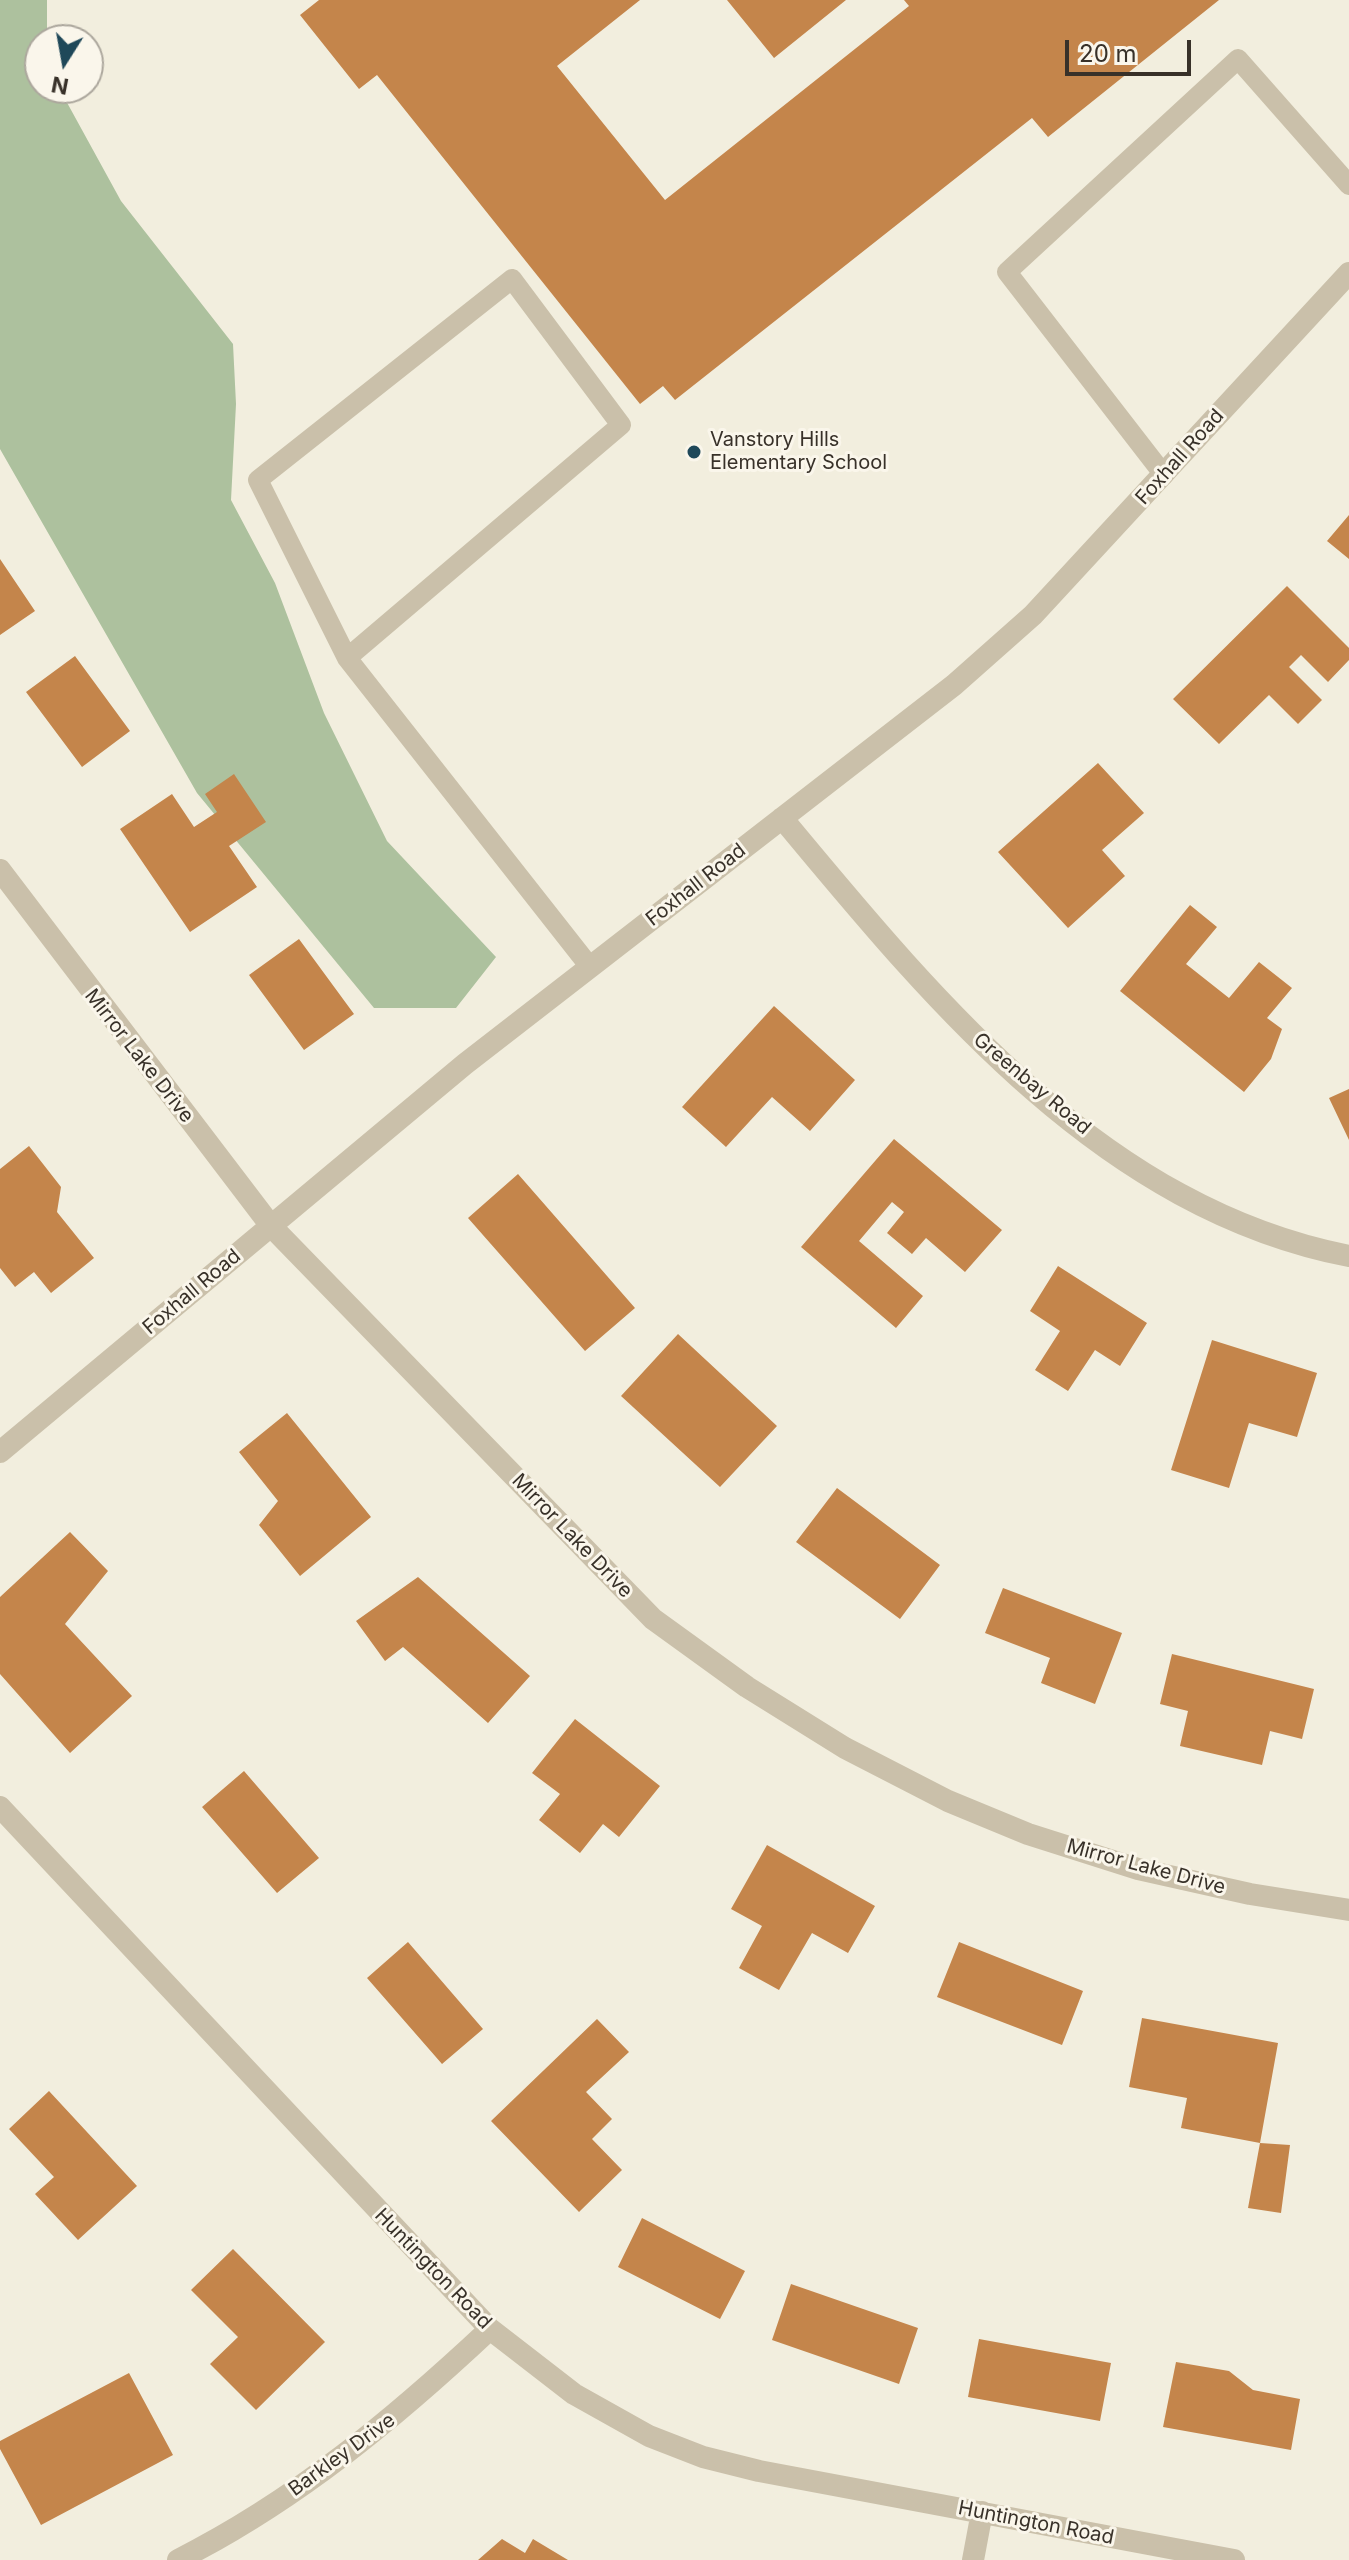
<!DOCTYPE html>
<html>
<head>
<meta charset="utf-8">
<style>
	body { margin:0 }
	#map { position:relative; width:1349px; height:2560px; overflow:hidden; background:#f2eede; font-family:Inter,sans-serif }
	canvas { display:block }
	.north { position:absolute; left:24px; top:24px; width:80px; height:80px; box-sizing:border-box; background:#faf6eb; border:2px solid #aca79d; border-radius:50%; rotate:191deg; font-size:22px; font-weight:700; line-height:32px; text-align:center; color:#383129 }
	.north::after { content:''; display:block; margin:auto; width:28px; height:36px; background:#1f4859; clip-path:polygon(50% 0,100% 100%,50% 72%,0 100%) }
	.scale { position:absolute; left:1065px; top:40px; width:126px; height:36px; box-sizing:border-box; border:4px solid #383129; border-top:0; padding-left:10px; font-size:24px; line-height:28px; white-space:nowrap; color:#383129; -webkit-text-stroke:6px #faf6eb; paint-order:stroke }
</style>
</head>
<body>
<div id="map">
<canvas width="1349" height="2560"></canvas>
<div class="north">N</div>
<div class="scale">20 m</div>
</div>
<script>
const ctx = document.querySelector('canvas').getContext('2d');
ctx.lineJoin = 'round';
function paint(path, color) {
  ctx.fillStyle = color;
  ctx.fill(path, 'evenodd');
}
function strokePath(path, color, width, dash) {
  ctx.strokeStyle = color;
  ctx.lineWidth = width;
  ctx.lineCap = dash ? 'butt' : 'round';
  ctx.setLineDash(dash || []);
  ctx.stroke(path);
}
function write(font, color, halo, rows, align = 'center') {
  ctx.font = font + ' Inter,sans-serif';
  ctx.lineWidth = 6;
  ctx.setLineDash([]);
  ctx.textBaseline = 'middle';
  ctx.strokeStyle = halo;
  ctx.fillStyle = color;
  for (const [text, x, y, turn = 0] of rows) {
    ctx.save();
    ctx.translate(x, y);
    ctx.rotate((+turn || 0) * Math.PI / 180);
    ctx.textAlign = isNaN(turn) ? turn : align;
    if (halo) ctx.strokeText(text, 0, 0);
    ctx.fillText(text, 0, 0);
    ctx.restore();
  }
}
paint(new Path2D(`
	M0 0H47V40H40V88H59L121 201 233 344 236 404 231 500 275 583 324 713 387 841 496 957 456 1008H374L197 793 0 449Z`), '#adc19e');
paint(new Path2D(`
	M319 0H640L557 66 665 200 909 6 904 0H1219L1048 137 1032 118 675 400 663 386 640 404 377 75 359 89 300 15Z
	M727 0H846L774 58Z
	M1349 515V559L1327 541Z
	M0 559 35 611 0 635Z
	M1287 586 1349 648V660L1328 682 1301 655 1289 667 1322 700 1298 724 1269 695 1219 744 1173 699Z
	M75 656 130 731 82 767 26 692Z
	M1098 763 1144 813 1102 850 1125 876 1068 928 998 852Z
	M234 774 266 822 229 846 257 887 190 932 120 829 172 794 194 827 217 812 205 794Z
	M1190 905 1217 927 1186 964 1229 998 1259 962 1292 988 1267 1018 1282 1029 1271 1059 1244 1092 1120 991Z
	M299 939 354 1014 304 1050 249 975Z
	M774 1006 855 1080 810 1131 772 1097 726 1147 682 1107Z
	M1349 1089V1140L1329 1098Z
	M894 1139 1002 1230 965 1272 926 1238 912 1254 887 1233 904 1212 892 1202 859 1241 923 1296 896 1328 801 1247Z
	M29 1146 61 1187 57 1212 94 1258 51 1293 34 1272 15 1287 0 1268V1169Z
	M518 1174 635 1308 585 1351 468 1218Z
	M1058 1266 1147 1323 1120 1366 1095 1350 1068 1391 1035 1370 1060 1331 1030 1311Z
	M678 1334 777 1426 720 1487 621 1396Z
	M1212 1340 1317 1373 1297 1437 1249 1423 1229 1488 1171 1470Z
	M287 1413 371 1517 300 1576 259 1525 278 1501 239 1452Z
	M837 1488 940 1565 900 1619 796 1542Z
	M70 1532 108 1571 65 1624 132 1696 70 1753 0 1674V1597Z
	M418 1577 530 1676 488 1723 403 1647 385 1661 356 1621Z
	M1003 1588 1122 1633 1095 1704 1041 1683 1050 1658 985 1633Z
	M1172 1654 1314 1689 1302 1739 1270 1731 1262 1765 1180 1746 1188 1711 1160 1704Z
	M575 1719 660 1786 619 1837 603 1824 580 1853 539 1820 560 1794 532 1773Z
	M244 1771 319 1858 277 1893 202 1807Z
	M767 1845 875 1906 848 1953 812 1933 779 1990 739 1968 762 1926 731 1909Z
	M408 1942 483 2029 442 2064 367 1978Z
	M959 1942 1083 1991 1062 2045 937 1997Z
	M1142 2018 1278 2043 1260 2143 1181 2128 1187 2098 1129 2087Z
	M597 2019 629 2052 586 2092 612 2119 592 2139 622 2170 579 2212 491 2121Z
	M49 2091 137 2186 78 2240 35 2194 54 2177 9 2129Z
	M1260 2143 1290 2145 1281 2213 1248 2208Z
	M642 2218 745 2271 720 2319 618 2267Z
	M233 2249 325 2342 256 2410 210 2364 238 2337 191 2290Z
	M791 2284 918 2328 899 2384 772 2340Z
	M979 2339 1111 2363 1100 2421 968 2397Z
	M1176 2362 1229 2371 1253 2390 1300 2399 1291 2450 1163 2427Z
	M129 2373 173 2455 41 2525 0 2449V2441Z
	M502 2539 525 2553 533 2539 568 2560H478Z`), '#c4854b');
strokePath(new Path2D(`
	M1164 475 1007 272 1238 59 1349 185
	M347 658 621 425 512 279 258 480 347 658 590 967`), '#cac0aa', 20);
strokePath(new Path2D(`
	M782 818C934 1001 1103 1208 1349 1256
	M0 870 271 1226 653 1619 747 1687 845 1748 948 1801 1028 1834 1138 1869 1250 1894 1349 1910
	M0 1452 465 1064 954 685 1033 615 1349 273
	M0 1807 490 2329 574 2394 649 2436 703 2457 759 2471 1234 2560
	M178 2560C295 2501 394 2419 490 2329
	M973 2560 982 2512`), '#cac0aa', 22);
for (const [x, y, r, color] of [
	[694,452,8,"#1f4859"]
]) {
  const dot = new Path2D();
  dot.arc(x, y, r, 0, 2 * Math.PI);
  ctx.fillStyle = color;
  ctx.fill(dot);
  strokePath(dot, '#faf6eb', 3);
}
write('20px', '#383129', '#faf6eb', [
	["Vanstory Hills",710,440],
	["Elementary School",710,463]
], 'left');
write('20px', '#383129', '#faf6eb', [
	["Foxhall Road",1180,457,-48],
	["Foxhall Road",696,885,-38],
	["Mirror Lake Drive",139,1056,52],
	["Greenbay Road",1032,1084,40],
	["Foxhall Road",192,1292,-40],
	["Mirror Lake Drive",572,1536,46],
	["Mirror Lake Drive",1146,1867,15],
	["Huntington Road",433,2269,46],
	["Barkley Drive",342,2455,-36],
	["Huntington Road",1036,2523,11]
]);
</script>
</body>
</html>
